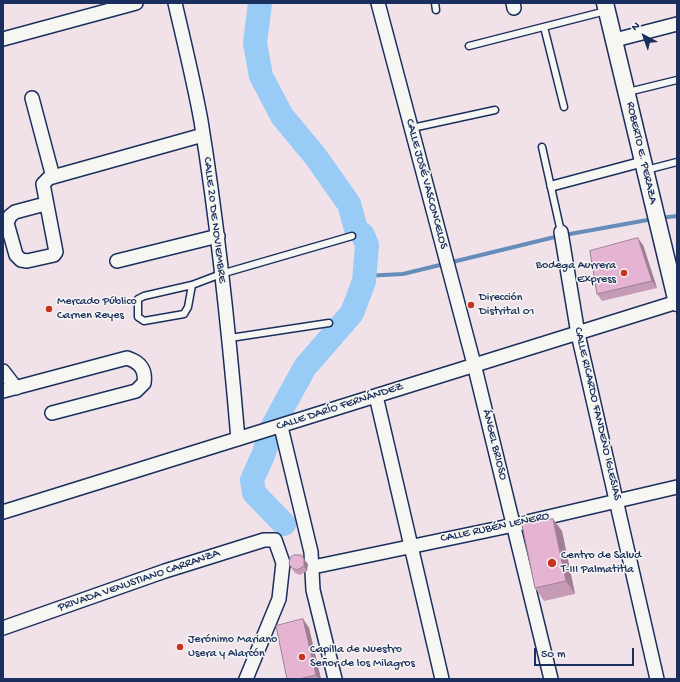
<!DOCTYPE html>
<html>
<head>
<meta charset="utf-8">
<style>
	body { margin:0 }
	#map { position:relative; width:680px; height:682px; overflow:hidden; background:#f1e2e9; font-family:"Gochi Hand",sans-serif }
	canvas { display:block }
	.frame { position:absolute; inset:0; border:4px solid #1b2f5e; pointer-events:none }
	.north { position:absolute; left:624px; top:16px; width:40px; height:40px; -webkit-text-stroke:3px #f6f6f2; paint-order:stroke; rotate:319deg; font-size:11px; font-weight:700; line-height:16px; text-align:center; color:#1b2f5e }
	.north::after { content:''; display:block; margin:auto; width:14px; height:18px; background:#1b2f5e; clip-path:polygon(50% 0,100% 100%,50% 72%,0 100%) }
	.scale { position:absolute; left:534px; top:648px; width:100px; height:18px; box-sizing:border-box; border:2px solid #1b2f5e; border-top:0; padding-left:5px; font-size:12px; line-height:14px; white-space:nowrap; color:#1b2f5e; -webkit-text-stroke:3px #f6f6f2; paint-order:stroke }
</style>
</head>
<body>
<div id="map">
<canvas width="680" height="682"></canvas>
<div class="frame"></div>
<div class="north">N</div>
<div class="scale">50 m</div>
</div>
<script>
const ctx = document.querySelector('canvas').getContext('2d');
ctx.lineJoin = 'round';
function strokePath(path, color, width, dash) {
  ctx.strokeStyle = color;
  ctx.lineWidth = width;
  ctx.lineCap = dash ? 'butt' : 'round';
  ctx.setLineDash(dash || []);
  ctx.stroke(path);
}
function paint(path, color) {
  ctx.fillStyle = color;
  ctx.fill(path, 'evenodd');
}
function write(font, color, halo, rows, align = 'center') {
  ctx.font = font + ' "Gochi Hand",sans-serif';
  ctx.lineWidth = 3;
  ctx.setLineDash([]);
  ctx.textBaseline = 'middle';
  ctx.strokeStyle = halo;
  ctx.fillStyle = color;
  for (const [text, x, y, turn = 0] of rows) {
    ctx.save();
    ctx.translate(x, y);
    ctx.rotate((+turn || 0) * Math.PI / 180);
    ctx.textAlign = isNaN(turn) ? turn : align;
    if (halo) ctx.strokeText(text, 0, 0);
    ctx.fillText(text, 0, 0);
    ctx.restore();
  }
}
strokePath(new Path2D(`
	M660 218 677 216
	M364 276 403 274 559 236 653 219`), '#668db9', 4);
strokePath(new Path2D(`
	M260 3 255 43 261 76 282 116 316 157 349 204 356 229 363 235 367 245 364 281 352 313 305 367 271 429 264 453 252 480 254 493 284 524`), '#98cbf6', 24);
const service = new Path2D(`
	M435 3 436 10
	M544 27 564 107
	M469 46 606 11
	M628 92 677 80
	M412 128 495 110
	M542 147 561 232
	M646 170 677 162
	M192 285 188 307 184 314 144 321 138 317V299L144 296 192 285 221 274 352 236
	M230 338 329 323`);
const pedestrian = new Path2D(`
	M552 186 642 162`);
const minor = new Path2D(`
	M175 3C184 42 194 82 201 121 218 226 229 333 238 439
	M378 3 474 364 551 679
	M513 3 514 8
	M3 39 136 3
	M615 40 677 24
	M32 98 53 177
	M45 204 15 212 10 216 7 223 16 255 21 260 27 261 54 255 56 252 43 184 49 178 203 135
	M561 232 578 334 657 679
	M117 261 218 236
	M3 371 16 388
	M3 391 127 358C140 362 146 370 144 383L136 391 52 413
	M376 396 442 679
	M281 427 311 552 313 590 335 679
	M3 512 677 302
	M313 567 514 525 677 487
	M3 628 165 571 264 540H275L283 563 279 599 246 679`);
const tertiary = new Path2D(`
	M605 3 677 303`);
strokePath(service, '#1b2f5e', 9);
strokePath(pedestrian, '#1b2f5e', 12);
strokePath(minor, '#1b2f5e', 16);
strokePath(tertiary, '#1b2f5e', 19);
strokePath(service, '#f6f6f2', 6);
strokePath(pedestrian, '#f6f6f2', 9);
strokePath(minor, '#f6f6f2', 13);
strokePath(tertiary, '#f6f6f2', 16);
paint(new Path2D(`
	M643 245 657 288 602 301 597 294Z
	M553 519 562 531 575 594 544 601 535 588Z
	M308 564 307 571 300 575 295 573 292 568Z
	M303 619 309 628 321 679H287Z`), '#c59bb5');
paint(new Path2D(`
	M638 238 643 245 657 288 652 281Z
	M553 519 562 531 575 594 566 581Z
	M304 559 308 564 307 571 304 566Z
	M303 619 309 628 321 679H319L316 675Z`), '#a07e94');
const building = new Path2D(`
	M638 238 652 281 597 294 590 251Z
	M553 519 566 581 535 588 522 525Z
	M294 555H301L304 559V566L297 570 292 568 289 564 290 558Z
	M303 619 316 675 299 679H287L276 626Z`);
paint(building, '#e5b4d3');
strokePath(building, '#a07e94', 1);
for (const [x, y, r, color] of [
	[624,273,4,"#c8321e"],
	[471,305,4,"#c8321e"],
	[49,309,4,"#c8321e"],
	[552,563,5,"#c8321e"],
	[180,647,4,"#c8321e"],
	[302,657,4,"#c8321e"]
]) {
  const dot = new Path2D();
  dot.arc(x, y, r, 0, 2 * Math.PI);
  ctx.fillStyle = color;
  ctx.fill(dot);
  strokePath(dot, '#f6f6f2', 1.5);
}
write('12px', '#1b2f5e', '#f6f6f2', [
	["ROBERTO E. PERAZA",641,153,77],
	["CALLE JOSÉ VASCONCELOS",426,184,75],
	["CALLE 20 DE NOVIEMBRE",214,220,83],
	["CALLE DARÍO FERNÁNDEZ",340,407,-18],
	["CALLE RICARDO FANDEÑO IGLESIAS",597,414,77],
	["ÁNGEL BRIOSO",494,445,76],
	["CALLE RUBÉN LEÑERO",495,528,-12],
	["PRIVADA VENUSTIANO CARRANZA",139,581,-19]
]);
write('12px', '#1b2f5e', '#f6f6f2', [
	["Bodega Aurrera",616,266,"right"],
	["Express",616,280,"right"],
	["Dirección",479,298],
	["Distrital 01",479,312],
	["Mercado Público",57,302],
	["Carnen Reyes",57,316],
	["Centro de Salud",561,556],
	["T-III Palmatitla",561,570],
	["Jerónimo Mariano",188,640],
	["Usera y Alarcón",188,654],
	["Capilla de Nuestro",310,650],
	["Señor de los Milagros",310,664]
], 'left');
</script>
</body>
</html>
